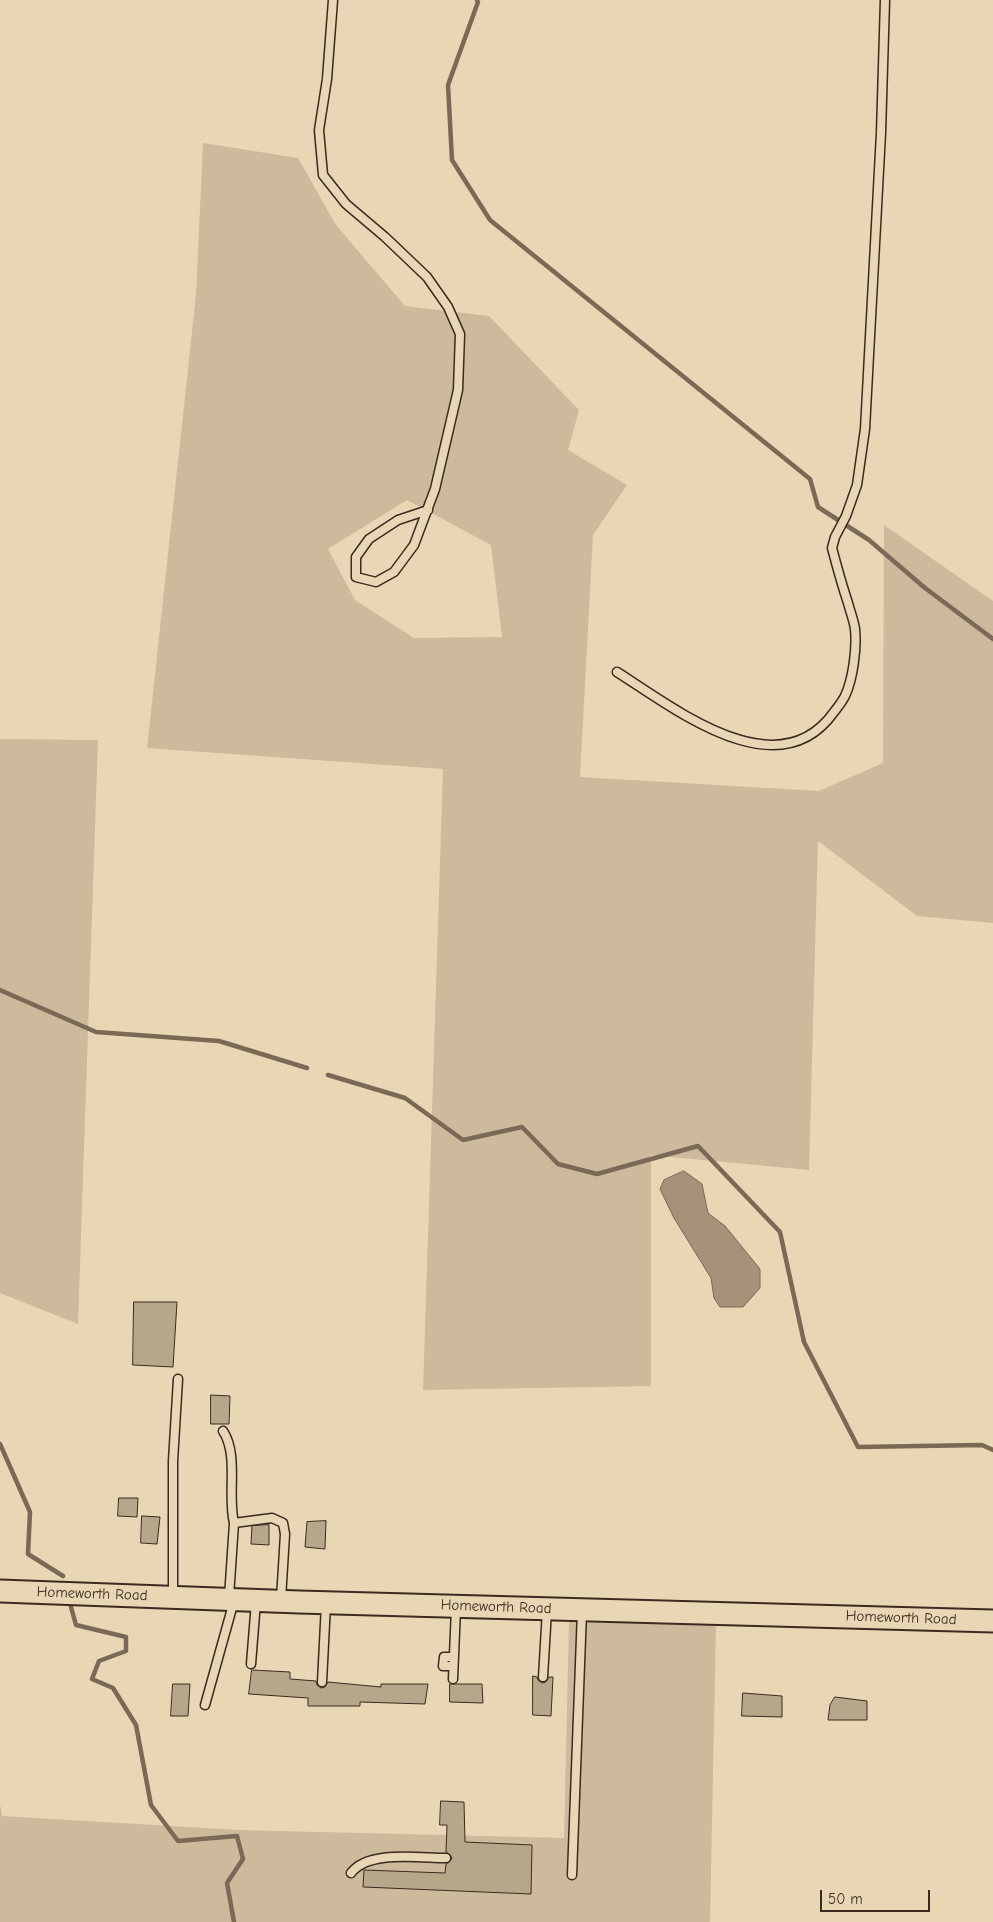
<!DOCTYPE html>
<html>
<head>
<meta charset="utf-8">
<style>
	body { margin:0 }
	#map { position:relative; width:993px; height:1922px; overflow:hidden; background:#e9d6b4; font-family:"Comic Neue",sans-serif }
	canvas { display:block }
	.scale { position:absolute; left:820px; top:1890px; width:110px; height:22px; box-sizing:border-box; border:2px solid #3b2a1e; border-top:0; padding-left:6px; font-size:15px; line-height:18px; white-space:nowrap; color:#3b2a1e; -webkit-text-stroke:4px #e9d6b4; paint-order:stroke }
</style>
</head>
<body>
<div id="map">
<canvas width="993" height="1922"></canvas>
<div class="scale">50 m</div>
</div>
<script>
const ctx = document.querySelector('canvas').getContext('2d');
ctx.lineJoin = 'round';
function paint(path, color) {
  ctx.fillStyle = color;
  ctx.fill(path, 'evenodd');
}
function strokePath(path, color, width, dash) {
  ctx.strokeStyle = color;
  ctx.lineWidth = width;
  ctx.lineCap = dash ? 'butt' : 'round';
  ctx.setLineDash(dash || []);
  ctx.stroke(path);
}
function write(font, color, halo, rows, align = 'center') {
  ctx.font = font + ' "Comic Neue",sans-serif';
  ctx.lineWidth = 5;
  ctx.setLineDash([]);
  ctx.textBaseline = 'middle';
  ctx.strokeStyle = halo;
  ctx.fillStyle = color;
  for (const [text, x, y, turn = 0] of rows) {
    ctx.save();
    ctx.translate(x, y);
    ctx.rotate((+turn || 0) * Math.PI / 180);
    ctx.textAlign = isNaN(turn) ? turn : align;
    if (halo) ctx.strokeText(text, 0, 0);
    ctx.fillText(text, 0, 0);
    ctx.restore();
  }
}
paint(new Path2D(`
	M203 143 298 158 336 225 405 306 489 316 579 410 568 450 627 485 593 535 580 777 819 791 883 763 884 525 993 601V923L917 916 818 841 809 1170 651 1155V1386L423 1390 443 769 147 748 196 295ZM407 500 491 545 502 637 414 638 355 600 328 549Z
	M0 739 98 740 78 1324 0 1293Z
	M569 1622 716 1625 710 1922H0V1804L2 1816 239 1830 564 1838Z`), '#cdba9c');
const water = new Path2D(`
	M684 1171 702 1184 708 1213 725 1226 760 1269V1288L743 1307H720L714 1298 711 1278 674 1218 660 1189 664 1180Z`);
paint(water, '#a59279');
strokePath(water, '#7b6855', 1);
strokePath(new Path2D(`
	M477 0 478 2 448 85 452 160 490 220 810 479 818 507 869 540 925 588 993 639
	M0 990 96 1032 219 1041 307 1068
	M328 1075 405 1098 463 1140 522 1127 558 1164 597 1174 698 1146 780 1232 804 1342 858 1447 982 1445 993 1450
	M0 1444 30 1512 28 1554 63 1576
	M71 1607 76 1625 126 1637V1651L99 1661 92 1679 113 1688 136 1725 151 1805 178 1841 237 1836 243 1859 227 1883 234 1922`), '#7b6855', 4.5);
const building = new Path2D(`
	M134 1302H177L173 1367 133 1365Z
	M211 1395 230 1396 229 1424H211Z
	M119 1498H138L137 1517 118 1516Z
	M142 1516 160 1517 157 1544 141 1543Z
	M326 1521 325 1549 305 1547 307 1522Z
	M269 1525V1545L251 1544 252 1526Z
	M252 1670 290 1672V1679L316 1681 317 1685 321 1688 325 1687 328 1682 381 1687V1684H428L425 1704 360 1702V1706H308V1698L249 1694Z
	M533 1676 537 1677 538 1680 542 1683 546 1682 549 1677H553L551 1716 533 1715Z
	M173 1684H190L188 1716H171Z
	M450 1684H482L483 1703 450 1702Z
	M743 1693 782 1696V1717L742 1716Z
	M835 1697 867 1701V1720H828L830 1705Z
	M441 1801 464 1802 465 1842 532 1845 531 1894 363 1887 364 1870 445 1873 446 1864 450 1861 452 1858 449 1854 446 1852 447 1825H440Z`);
paint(building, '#b8a68a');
strokePath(building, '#3b2a1e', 1);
const lane = new Path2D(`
	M333 0 327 79 319 130 323 175 346 204 385 237 427 277 448 307 460 334 458 390 435 489 414 545 394 572 376 582 356 577V557L369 539 398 520 428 510
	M617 672C674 708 778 791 834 712 838 707 842 702 845 696 853 679 857 648 855 629 854 621 850 611 848 603 842 585 837 567 832 548L835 537 846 516 857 485 865 429 881 133 885 0
	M223 1431C239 1455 227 1495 234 1523
	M173 1595V1461L178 1379
	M229 1597 234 1523 272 1518 283 1523 285 1534 281 1599
	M251 1664 256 1602
	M453 1666H443L444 1657H454
	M543 1677 547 1610
	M453 1679 456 1608
	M322 1682 326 1604
	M205 1705 234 1601
	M351 1873C368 1850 419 1858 446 1858
	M572 1875 582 1611`);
const secondary = new Path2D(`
	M0 1591 299 1602 993 1621`);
strokePath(lane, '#3b2a1e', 11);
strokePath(secondary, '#3b2a1e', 25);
strokePath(lane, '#e9d6b4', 8);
strokePath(secondary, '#e9d6b4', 21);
write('15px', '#3b2a1e', '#e9d6b4', [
	["Homeworth Road",92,1594,2],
	["Homeworth Road",496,1607,2],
	["Homeworth Road",901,1618,2]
]);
</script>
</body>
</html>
